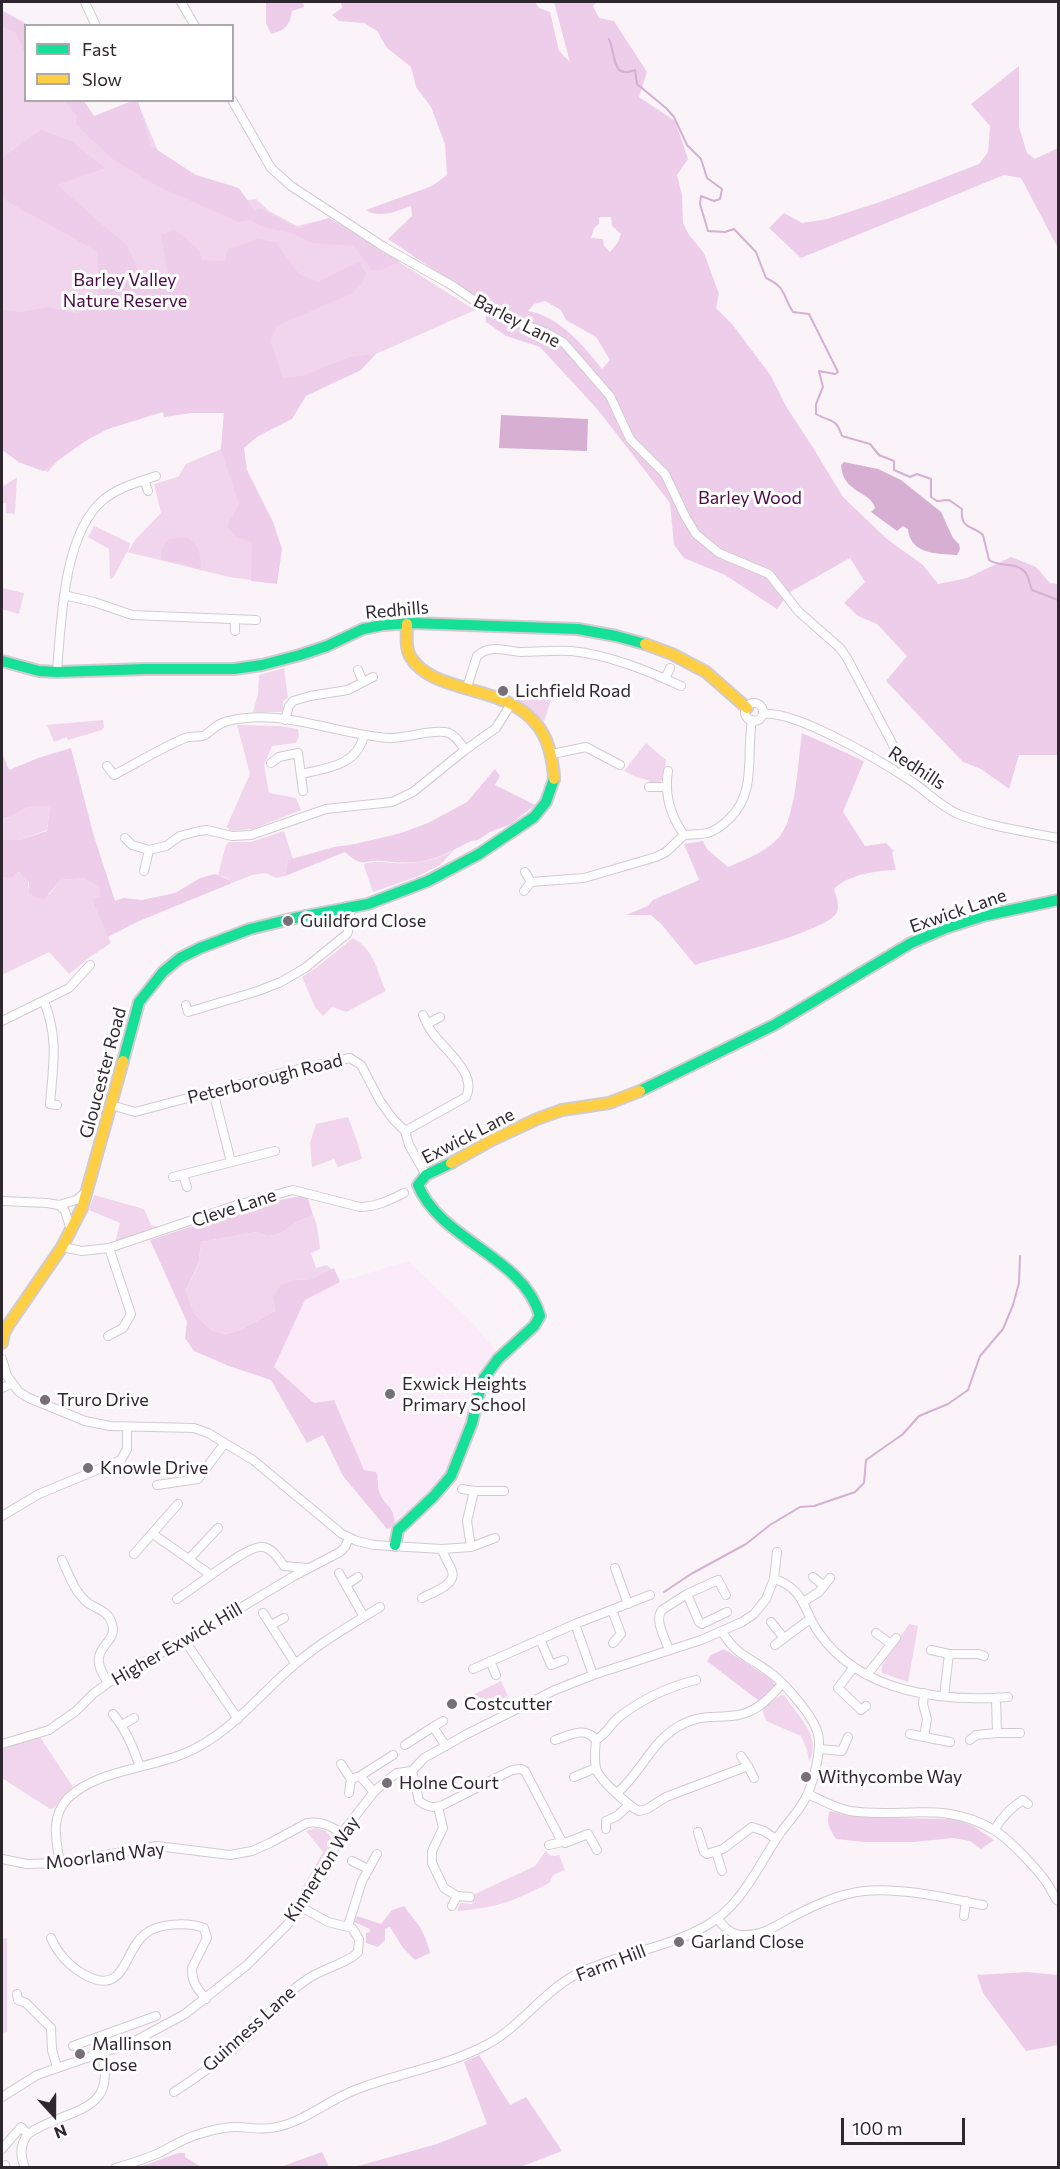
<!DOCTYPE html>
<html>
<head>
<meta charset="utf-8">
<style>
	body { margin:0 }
	#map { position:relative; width:1060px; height:2169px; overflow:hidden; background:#faf4f9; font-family:Commissioner,sans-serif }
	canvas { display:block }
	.frame { position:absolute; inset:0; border:3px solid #2f272e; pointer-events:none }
	.legend { position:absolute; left:24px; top:24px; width:210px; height:78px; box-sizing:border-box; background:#fff; border:2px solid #aca9ab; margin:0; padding:8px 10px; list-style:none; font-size:18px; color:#2f272e }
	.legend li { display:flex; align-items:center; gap:12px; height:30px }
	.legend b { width:30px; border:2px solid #aca9ab }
	.north { position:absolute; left:24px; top:2085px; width:60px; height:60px; -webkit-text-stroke:4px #fff; paint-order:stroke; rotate:159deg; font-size:16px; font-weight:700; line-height:24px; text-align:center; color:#2f272e }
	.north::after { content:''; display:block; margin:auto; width:21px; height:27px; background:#2f272e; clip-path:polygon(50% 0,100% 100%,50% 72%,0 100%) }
	.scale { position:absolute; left:841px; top:2118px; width:124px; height:27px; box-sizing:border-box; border:3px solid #2f272e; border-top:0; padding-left:8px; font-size:18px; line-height:21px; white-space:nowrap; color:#2f272e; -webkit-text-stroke:4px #fff; paint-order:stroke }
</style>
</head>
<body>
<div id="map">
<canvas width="1060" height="2169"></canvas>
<div class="frame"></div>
<ul class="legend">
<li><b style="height:8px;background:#16e098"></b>Fast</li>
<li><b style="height:8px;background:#ffcf43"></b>Slow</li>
</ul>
<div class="north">N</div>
<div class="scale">100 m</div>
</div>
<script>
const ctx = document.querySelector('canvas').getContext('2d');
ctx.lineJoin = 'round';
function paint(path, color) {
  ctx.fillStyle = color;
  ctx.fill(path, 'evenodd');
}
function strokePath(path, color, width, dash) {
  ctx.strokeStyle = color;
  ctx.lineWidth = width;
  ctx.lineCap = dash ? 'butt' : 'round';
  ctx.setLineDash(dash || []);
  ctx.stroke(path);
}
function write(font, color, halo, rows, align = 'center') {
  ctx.font = font + ' Commissioner,sans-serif';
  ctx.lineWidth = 6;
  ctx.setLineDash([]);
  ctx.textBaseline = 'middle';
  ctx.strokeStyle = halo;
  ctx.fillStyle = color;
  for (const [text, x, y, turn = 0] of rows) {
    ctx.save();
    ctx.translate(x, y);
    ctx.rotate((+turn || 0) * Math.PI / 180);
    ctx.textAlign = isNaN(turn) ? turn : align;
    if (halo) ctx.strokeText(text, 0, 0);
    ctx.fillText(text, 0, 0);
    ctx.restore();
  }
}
paint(new Path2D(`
	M408 1261 470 1320 496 1351 473 1397 458 1446 446 1473 432 1492 395 1526 386 1500 379 1493 378 1477 364 1470 334 1400 315 1403 274 1367 305 1300 340 1282Z`), '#fbeaf8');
paint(new Path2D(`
	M2 10 29 25 26 26V100L81 101 92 119 137 101 158 151 229 202 256 199 269 211 297 226 329 218 475 310 376 354 309 390 291 417 244 445 245 473 274 583 229 577 127 552 113 578 110 579 109 549 88 537 94 526 130 543 128 552 135 540 161 513 154 484 178 477 186 464 221 449 224 413 196 410 96 417 48 472 18 462 2 437Z
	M17 477 15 514 6 513V503L2 504V487Z
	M2 588 24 593 19 614 2 609Z
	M284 668 288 698 283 701V712H253L258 694 259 675Z
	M539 692 553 693 544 722 535 712 513 696Z
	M103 720 104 727 102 730 68 740 67 737 54 742 47 725Z
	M237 725 278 726 298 729 299 736 296 743 272 746 264 765 269 793 296 798 301 810 253 829 229 831V828H226L250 774Z
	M646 743 666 760 664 778 659 783 650 784 648 780 636 777 624 771Z
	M34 804 50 806 47 830 19 840H2V819L8 818Z
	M284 831 293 859 288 860 285 876 276 878 266 873 252 875 232 883 228 878 218 875 226 845 229 842H251Z
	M454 850 440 865 416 877 373 892 364 866V864C375 861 382 862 393 863 413 865 437 860 454 850Z
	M19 872 27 879 29 889 49 895 60 880 84 878 100 888 101 898 92 900 111 943 90 957 69 974 49 952 2 975V877L10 879Z
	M353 938C375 951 376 969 386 991L346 1012 332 1007 323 1016 315 1007 302 977 316 968Z
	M348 1117 357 1141 362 1159 338 1167 334 1159 312 1167 310 1143 316 1124Z
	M94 1195 144 1209 151 1225 162 1228 115 1243 120 1223 89 1210Z
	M313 1215 317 1226 320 1249 311 1253 316 1268 327 1265 332 1270 312 1279 294 1280 273 1298 275 1311 240 1330 225 1334 211 1330 194 1313 186 1290 199 1263 201 1242 257 1232 268 1236 280 1234 298 1221Z
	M909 1624 918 1626 908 1682 882 1673C878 1662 903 1635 909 1624Z
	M501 1681 508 1696 480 1710 473 1695Z
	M784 1695C797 1716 823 1736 809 1762L807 1750 801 1736 766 1721 762 1709 779 1696Z
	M40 1737 73 1787 54 1808 50 1809 2 1778V1750L17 1743Z
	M316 1828 326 1831 333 1840 307 1890 303 1887 323 1852 306 1831Z
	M546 1851 549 1855 555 1856 559 1855 565 1870 553 1875 549 1883C514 1901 497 1908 457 1911L460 1903 472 1904 475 1894 535 1866Z
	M7 1938V2032L2 2033V1939Z`), '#f0d5ec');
paint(new Path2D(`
	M266 2H303L304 7 292 11C290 26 285 30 271 34L266 23Z
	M341 3 535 2 539 8 550 12 559 51 570 62 554 2H597L593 6 599 18 614 21 647 72 639 97 675 121 688 159 677 175 682 195 683 223 689 235 704 253 719 294 716 308 732 324 771 376 787 408 812 446 843 497 887 539 923 565 938 584 967 578 1011 557 1036 567 1050 583 1058 584V755H1019L1009 789 981 769 963 762 886 681 907 656 877 624 858 616 844 603 865 582 850 558 790 592 777 609 725 575 684 558 674 545 670 503 598 410 540 347 506 336 486 322 485 304 388 239 412 216 411 206C397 211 380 219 366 210L432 186 447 175 445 144 431 107 416 87 411 67 387 48 377 31 364 23 339 21 332 15 342 8ZM599 217H611L612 226 621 234 618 242 610 252 604 246 603 239 591 238 594 228 599 224ZM545 301 561 310 566 320 596 337 610 360 602 369C584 346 559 316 528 311L534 304Z
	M2 12 27 25 26 26 25 53 15 32 2 26Z
	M1019 66V127L1027 153 1035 159 1058 148V248L1021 178 1004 175 801 258 769 228 784 213 802 223 827 219 883 201 979 164 988 152 990 126 971 104Z
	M64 101H84L94 116 132 101H138L151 146 196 175 239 188 254 210 261 209 297 229 329 218 401 261 381 270H372L354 246 312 243 294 234 260 226 250 220 239 222 157 186 111 158 76 124 77 116Z
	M41 130 71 141 105 168 57 185 127 246 141 276 157 284 168 277 161 235 174 229 200 251 201 260 224 261 228 249 258 239 275 242 299 274 318 282 359 262 366 273 363 282 353 293 276 326 271 342 283 378 302 376 350 357 376 354 361 370 306 396 292 419 258 436 244 448 247 470 273 522 282 549 277 584 251 581 252 543 236 536 227 526 239 504 221 449 224 413H192L164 417 163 412 108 429 87 440 43 471 19 462 2 450V310L21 312 49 307 78 314 98 299V252L2 198V158Z
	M186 537C200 547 201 554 201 570L181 563 161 560 162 547 169 539Z
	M802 733 864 761 843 812 865 846 886 843 894 851 892 852 896 870C876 871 849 874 834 889 836 896 840 905 837 912 828 932 719 957 695 965L662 925 651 915H626L648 906 653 900 699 880 684 844 703 841 707 849 728 867C745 860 768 851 780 836 796 816 798 760 802 733Z
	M71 748 93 833 115 901 123 898 142 900 175 893 200 878 215 874 228 879 232 883 137 922 108 937 92 900 100 897V888L84 878 60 880 44 900 29 894V883L19 872 10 879 2 877V840H19L47 831 50 807C22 801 23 816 2 819V755H3L9 770 38 758Z
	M495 769 500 776 495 785 535 805 511 824 490 832 478 840 471 841C437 859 423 866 383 861 361 859 366 870 345 852L285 876 288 860 334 847 355 844 401 833 428 823 467 802Z
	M307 1195 313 1215 298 1221 280 1234 268 1236 257 1232 201 1242 199 1262 186 1290 194 1313 211 1330 225 1334 240 1330 275 1311 273 1298 280 1286 294 1280 312 1279 334 1268 340 1282 305 1300 274 1367 314 1403 334 1400 364 1470 376 1472C379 1478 377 1485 379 1491 384 1506 394 1504 395 1526L387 1529 343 1476 323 1435 307 1443 271 1380 229 1366 194 1351 185 1338 187 1322 150 1240 262 1203Z
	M724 1649 771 1679 776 1686 759 1701 707 1661 711 1655Z
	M830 1811 853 1816 884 1818 955 1819 973 1826 994 1840 981 1849 970 1841 953 1838 913 1842H864L836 1839C830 1829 825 1822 830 1811Z
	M405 1906C407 1912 410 1913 413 1918 422 1928 427 1940 430 1953L415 1960 403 1948 390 1927 385 1929V1940L378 1947 366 1943V1933L370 1932V1929L354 1922 357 1916 381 1924 392 1910Z
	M1027 1972 1058 1975V2045L1026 2051 983 1993 977 1975Z
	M479 2055 510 2105 526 2097 562 2151 520 2167H354L437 2144 487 2124 464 2062Z
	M322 2152 329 2167H280Z
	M178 2153H185V2157L201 2167H140Z`), '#eecdea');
paint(new Path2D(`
	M501 415 588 419 587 451 499 448Z
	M844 462 878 469 901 480 941 512 953 538 959 544 960 549 957 555C937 554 910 554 908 529L903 526 897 531 871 512 875 508C870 490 843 494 841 465Z`), '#d6afd2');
strokePath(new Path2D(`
	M609 39C616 54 611 80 635 70L637 84 666 108 674 117 687 145 701 159 707 178 722 189 720 199 714 201 701 196 700 204 708 231 725 232 734 229 756 252 766 278C787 288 782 295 793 312L809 314 838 372 835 374 819 371 823 387 816 404V414C831 423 835 416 842 436L870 444 879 455 894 461V470L910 477 917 474 931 479V497L937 501 949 500 962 509C960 530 973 525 983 535L989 560C1000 568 1016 561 1025 572 1029 576 1029 584 1032 590L1058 600
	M664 1592 691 1574 746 1544 770 1525 800 1507 814 1506 855 1492 864 1483 866 1460 903 1434 919 1416 948 1404 968 1390 980 1356 1003 1329 1013 1305 1019 1283 1020 1256`), '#d6afd2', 2);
const street = new Path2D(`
	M85 2 96 26
	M181 2 195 26
	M232 100 271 168 291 186 384 247 453 286 491 312 504 318 545 332 564 343 610 396 630 439 665 474 686 518 696 534 719 553 769 574 799 612 840 648 847 658 903 764 906 777
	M144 480 156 476
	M64 595 94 602 132 615 256 620
	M235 631V619
	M358 670 363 682
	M57 672C61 623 63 534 103 500 115 490 130 485 144 480L148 491
	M665 679 670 668
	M467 687 477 656C489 644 506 651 521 652 538 652 555 650 571 651 609 655 646 670 681 686
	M745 712a9 9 0 1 1 18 0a9 9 0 1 1-18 0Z
	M763 714C795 710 879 760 908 779 924 789 939 805 956 813 989 827 1024 831 1058 838
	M285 720 289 706 293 701 310 696 348 690 373 677
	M552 754 586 747 620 765
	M271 763 279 757 298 753 303 791
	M107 766 114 775C137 763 159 749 183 739 190 735 199 738 205 735 213 730 217 723 228 721 281 707 337 735 390 738 408 738 427 730 445 732 454 733 460 743 465 750
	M668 771C664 795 670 815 684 835 691 834 699 835 707 833 716 831 724 824 730 818 757 792 746 754 752 720
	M301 774C327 768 357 766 364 735
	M649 787H665
	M125 838 132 845 149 850 166 846 180 836 199 831 207 830 232 836 251 835 326 809 392 802 413 792 465 750 496 728 511 704
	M144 871 149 850
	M525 872 531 882 584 878 656 857 666 852 684 835
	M524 891 531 882
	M44 1001C59 1040 53 1064 50 1104L57 1105
	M186 1005 188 1012 258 991 281 982 305 968 347 934C351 925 348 917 352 907
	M2 1021 69 988 90 965
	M427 1024 440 1017
	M213 1091 231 1162
	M111 1105 135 1112 286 1072 350 1058 361 1065 380 1101 393 1119 405 1131 409 1145 426 1175
	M405 1131 466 1097C478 1073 443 1049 432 1032 428 1027 426 1021 423 1015
	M183 1175 187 1187
	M173 1177 275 1151
	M2 1201 47 1203 59 1205 76 1200 86 1192
	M59 1205 65 1211 71 1230
	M62 1247 82 1251 109 1248 237 1205 293 1190 360 1207C376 1207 390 1200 404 1193
	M108 1336 123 1328 131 1314 109 1248
	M2 1359 7 1376 19 1392 29 1398 85 1421 110 1426 194 1428 208 1433 253 1460 342 1534 357 1541 374 1545 442 1549 471 1547 495 1538
	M2 1388 11 1384
	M157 1485 198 1479 224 1444
	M462 1489 474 1491
	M2 1516 39 1494 121 1460 127 1449V1427
	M153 1534 211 1575C222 1568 251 1545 263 1547 272 1548 279 1559 284 1566L308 1568
	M471 1547 467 1521 474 1491H504
	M134 1554 178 1504
	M190 1558 218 1528
	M62 1560C69 1575 75 1593 88 1603 98 1610 109 1611 112 1624 117 1639 101 1644 99 1657 97 1666 104 1676 108 1683
	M615 1568 628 1604
	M339 1573 364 1617
	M813 1577 824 1586
	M774 1579C805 1588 803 1611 819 1633 861 1693 941 1702 1008 1697
	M346 1585 358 1577
	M687 1594 699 1622 702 1624 727 1612
	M422 1598C431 1593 457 1585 452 1571 449 1563 444 1557 442 1549
	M177 1599 211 1575
	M803 1602 819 1592 830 1578
	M612 1610 621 1634 613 1643
	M263 1613 295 1663
	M771 1622 784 1638
	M271 1625 284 1618
	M876 1633 891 1644
	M540 1639 551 1665 564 1660
	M185 1641 238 1719
	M775 1645 810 1619
	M669 1650C665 1638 654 1620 662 1610L687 1594 718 1580 726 1595
	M931 1650 949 1654
	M490 1661 496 1675
	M854 1667 838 1688 861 1710 866 1706
	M473 1669 575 1624
	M593 1675 575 1624 650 1595
	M867 1675 896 1638
	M696 1680C668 1687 642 1699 619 1717 609 1725 608 1733 596 1740 595 1749 594 1759 596 1768 598 1779 629 1806 639 1811L647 1809 666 1797 748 1766 741 1756
	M924 1693 923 1704 927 1719 924 1737 950 1742
	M944 1696 949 1654H978L984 1656
	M113 1714C126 1730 133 1747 140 1767
	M122 1725 134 1718
	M433 1727 443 1721
	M997 1733H1020
	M910 1734 924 1737
	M555 1740C570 1735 585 1726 596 1740
	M970 1740 976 1735 997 1733 996 1698
	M2 1744 49 1730 76 1711 93 1694 108 1683 153 1657 185 1641 294 1576 340 1552 345 1547 349 1538
	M405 1745 433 1727 446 1746
	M819 1749 842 1751 848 1737
	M341 1764 351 1779 360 1776
	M748 1766 754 1778
	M412 1771 419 1801C427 1807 434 1809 443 1805L512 1770 521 1769 525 1771 562 1842 549 1845
	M574 1777 596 1768
	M374 1792 360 1776 393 1755
	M349 1793 351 1779
	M617 1793C641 1773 651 1742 679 1726 702 1713 715 1719 738 1715 757 1712 770 1697 782 1684
	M808 1794C821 1800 835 1808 850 1811 903 1819 944 1800 994 1830 1009 1839 1044 1875 1051 1890 1054 1895 1054 1897 1058 1901
	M438 1807 443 1828 432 1851V1863L444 1888 457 1896 470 1897
	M606 1829V1821L617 1816 629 1805
	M994 1830C1002 1817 1010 1808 1023 1800L1028 1804
	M698 1832 704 1852 707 1854 723 1849 752 1827 764 1831 776 1839
	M562 1842 565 1843 588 1834 597 1850
	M716 1852 722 1871
	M2 1859 27 1864 60 1863 157 1846 230 1855 252 1851 270 1843 307 1823C322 1821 330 1826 342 1833
	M352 1861 368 1869
	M60 1863C56 1840 50 1817 68 1798 98 1770 146 1769 183 1754 228 1736 257 1697 293 1666 319 1643 351 1625 380 1607
	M452 1906 457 1896
	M964 1916 966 1901
	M717 1918C724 1927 731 1935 743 1935 761 1936 776 1926 790 1918 813 1906 838 1894 864 1891 901 1887 947 1898 983 1905
	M348 1926 362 1881 377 1854
	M51 1938C58 1954 69 1966 85 1975 126 1997 123 1951 145 1934 158 1923 188 1922 204 1928L207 1938 192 1968C191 1981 198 1990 206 1999
	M17 1994 18 2000 26 2003 51 2028 52 2050 57 2067
	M73 2046 156 2016
	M174 2092C196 2078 218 2062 238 2045 263 2021 280 1997 309 1978 322 1969 350 1962 358 1952L359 1939 352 1928 328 1922 301 1907
	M2 2097 37 2075 133 2042 185 2014 247 1965 287 1925 316 1885 342 1833 374 1792 385 1782 397 1773 412 1771 424 1758 467 1734 555 1690 593 1675 701 1640 742 1622 754 1614 766 1599 774 1579 777 1552
	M2 2149 21 2127 28 2134
	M5 2165 6 2168
	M25 2168C20 2156 20 2144 28 2134 65 2108 120 2115 101 2053
	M115 2168C130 2164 145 2159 159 2153 171 2147 183 2139 196 2135 208 2131 223 2127 236 2127 250 2127 262 2131 277 2127 305 2121 329 2100 355 2090 398 2073 445 2067 486 2045 519 2028 542 1993 575 1975 616 1954 664 1949 704 1927 742 1907 758 1865 781 1832 789 1821 799 1811 805 1799 813 1785 822 1750 818 1734 814 1717 786 1685 772 1674 750 1657 738 1657 722 1632`);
const fast = new Path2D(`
	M2 661 39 671 57 672 146 669H234L262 665 300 655 327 646 363 629 383 625 412 623 578 629 616 636 645 644
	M123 1061 139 1002 163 972 180 958 200 948 250 929 295 918 368 904 428 881 479 854 534 817 546 802 554 779
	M640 1091 774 1025 911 943 946 928 983 916 1058 900
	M395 1545 398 1530 433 1497 451 1476 472 1423 482 1381 498 1359 534 1326 540 1316C524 1257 440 1240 418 1185L426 1175 451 1163`);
const slow = new Path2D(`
	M407 624C407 634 405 647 410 656 436 702 531 677 550 752 552 761 554 770 554 779
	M645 644 672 654 706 672 747 708
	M451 1163 492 1140 537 1119 562 1110 609 1103 640 1091
	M2 1343 4 1333 9 1324 62 1247 82 1208 123 1061`);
strokePath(street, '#d1cbd0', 10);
strokePath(fast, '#d1cbd0', 14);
strokePath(slow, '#d1cbd0', 14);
strokePath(street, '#fefdfe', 8);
strokePath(fast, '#16e098', 10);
strokePath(slow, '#ffcf43', 10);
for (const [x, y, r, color] of [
	[503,691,6,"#766f75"],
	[288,921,6,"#766f75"],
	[390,1394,6,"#766f75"],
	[45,1400,6,"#766f75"],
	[88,1468,6,"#766f75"],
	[452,1704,6,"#766f75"],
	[806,1777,6,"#766f75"],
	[387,1783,6,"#766f75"],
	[679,1942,6,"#766f75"],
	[80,2054,6,"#766f75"]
]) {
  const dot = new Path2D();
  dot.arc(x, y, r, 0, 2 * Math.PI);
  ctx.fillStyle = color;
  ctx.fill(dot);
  strokePath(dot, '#fff', 2);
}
write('18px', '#4c0a49', '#fff', [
	["Barley Valley",125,280],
	["Nature Reserve",125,301],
	["Barley Wood",750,498]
]);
write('18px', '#2f272e', '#fff', [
	["Barley Lane",517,321,27],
	["Redhills",397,610,-5],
	["Redhills",917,768,33],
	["Exwick Lane",958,911,-19],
	["Gloucester Road",103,1073,-75],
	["Peterborough Road",265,1079,-14],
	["Exwick Lane",468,1136,-27],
	["Cleve Lane",234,1208,-18],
	["Higher Exwick Hill",177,1644,-30],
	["Moorland Way",105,1856,-7],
	["Kinnerton Way",322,1869,-57],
	["Farm Hill",611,1963,-21],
	["Guinness Lane",249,2029,-42]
]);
write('18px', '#2f272e', '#fff', [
	["Lichfield Road",515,691],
	["Guildford Close",300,921],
	["Exwick Heights",402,1384],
	["Primary School",402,1405],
	["Truro Drive",57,1400],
	["Knowle Drive",100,1468],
	["Costcutter",464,1704],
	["Withycombe Way",818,1777],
	["Holne Court",399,1783],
	["Garland Close",691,1942],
	["Mallinson",92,2044],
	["Close",92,2065]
], 'left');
</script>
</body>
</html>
